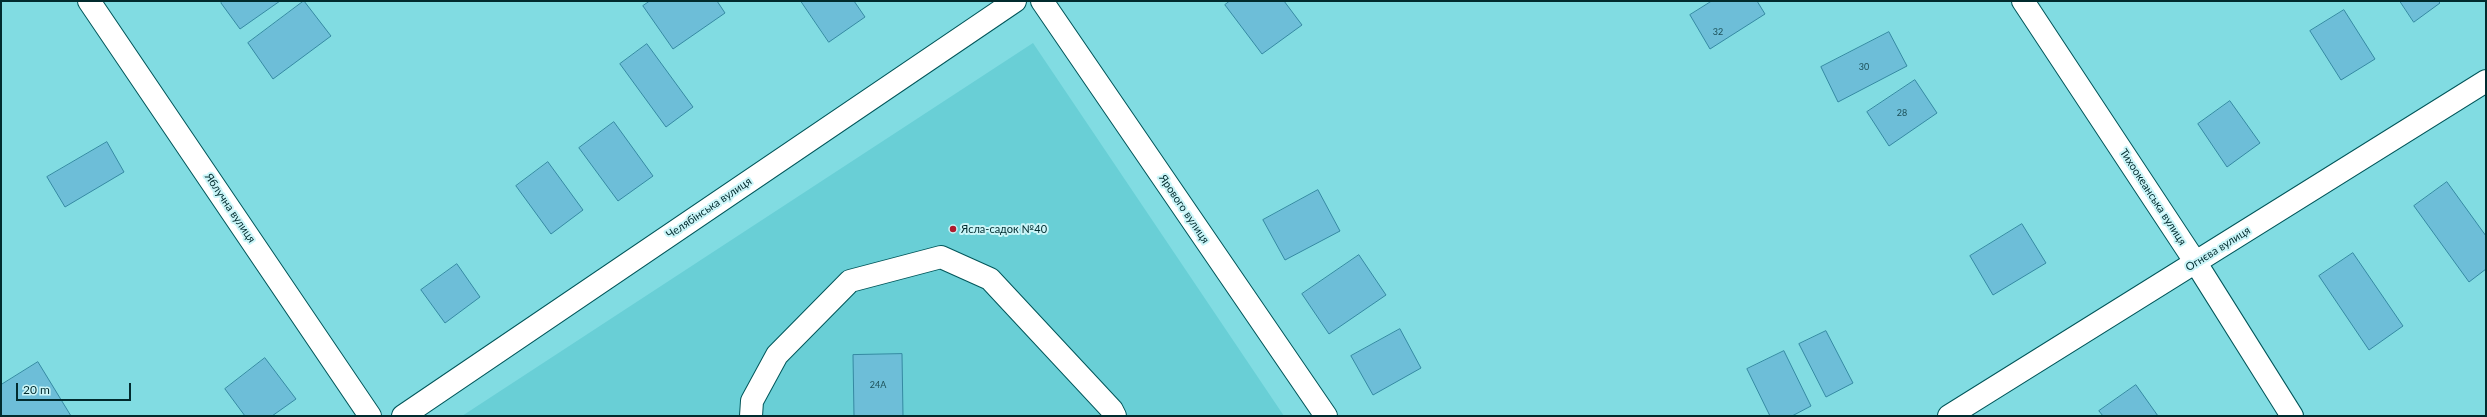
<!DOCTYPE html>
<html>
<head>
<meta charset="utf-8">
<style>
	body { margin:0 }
	#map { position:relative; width:2487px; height:417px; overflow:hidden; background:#81dce2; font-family:Lato,sans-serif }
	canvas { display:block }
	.frame { position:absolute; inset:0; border:2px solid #012b2e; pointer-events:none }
	.scale { position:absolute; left:16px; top:383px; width:115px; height:18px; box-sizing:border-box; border:2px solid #012b2e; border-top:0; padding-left:5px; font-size:12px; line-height:14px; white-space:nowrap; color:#012b2e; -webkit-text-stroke:3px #caf5f8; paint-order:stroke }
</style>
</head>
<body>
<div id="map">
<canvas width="2487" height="417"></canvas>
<div class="frame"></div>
<div class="scale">20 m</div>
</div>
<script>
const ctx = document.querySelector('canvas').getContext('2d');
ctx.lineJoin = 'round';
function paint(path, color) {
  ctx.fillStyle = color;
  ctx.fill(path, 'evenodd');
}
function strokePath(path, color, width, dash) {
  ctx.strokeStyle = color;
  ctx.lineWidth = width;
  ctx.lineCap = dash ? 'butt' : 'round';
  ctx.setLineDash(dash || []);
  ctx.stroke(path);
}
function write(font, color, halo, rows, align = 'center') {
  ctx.font = font + ' Lato,sans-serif';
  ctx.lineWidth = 4;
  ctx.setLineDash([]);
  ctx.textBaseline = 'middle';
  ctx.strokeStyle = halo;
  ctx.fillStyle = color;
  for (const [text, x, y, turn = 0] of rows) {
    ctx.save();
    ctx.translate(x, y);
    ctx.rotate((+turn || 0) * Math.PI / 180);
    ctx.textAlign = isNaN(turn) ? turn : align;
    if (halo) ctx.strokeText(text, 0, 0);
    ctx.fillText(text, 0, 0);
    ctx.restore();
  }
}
paint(new Path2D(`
	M1033 43 1284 416H462Z`), '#69cfd6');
const building = new Path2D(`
	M223 1H280L240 29 221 3Z
	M304 1 331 36 273 79 248 43Z
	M650 1H717L725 13 673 49 643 6Z
	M801 1H854L865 17 829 42Z
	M1230 1H1284L1302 25 1262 54 1225 5Z
	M1712 1H1757L1765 14 1710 49 1690 15Z
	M2400 1H2438L2440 3 2414 22Z
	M2344 10 2375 59 2341 80 2310 31Z
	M1889 32 1907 66 1838 102 1821 67Z
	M647 44 693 107 666 127 620 64Z
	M1915 80 1937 113 1889 146 1867 112Z
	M2230 101 2260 143 2227 167 2198 124Z
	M614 122 653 176 618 201 579 148Z
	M107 142 124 172 65 207 47 177Z
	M548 162 583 210 551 234 516 186Z
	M2447 182 2486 236V269L2469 282 2414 206Z
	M1318 190 1340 231 1285 260 1263 220Z
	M2022 224 2046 263 1993 295 1970 256Z
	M2353 253 2403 326 2369 350 2319 276Z
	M1359 255 1386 295 1329 334 1302 294Z
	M457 264 480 297 445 323 421 290Z
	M1400 329 1421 368 1373 395 1351 356Z
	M1826 331 1853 383 1826 397 1799 344Z
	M1784 351 1811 406 1792 416H1770L1747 369Z
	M902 354 903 416H854L853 355Z
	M265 358 296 399 272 416H245L225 389Z
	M38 362 71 416H1V385Z
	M2136 385 2158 416H2103L2099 411Z`);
paint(building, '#6dbed8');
strokePath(building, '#3589a2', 1);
const minor = new Path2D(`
	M89 1 370 416
	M1042 1 1326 416
	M2023 1 2196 263 2292 416
	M403 416 1015 1
	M751 416 752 401 777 355 850 281 941 257 990 279 1112 410 1115 416
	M1949 416 2486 81`);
strokePath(minor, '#00565a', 24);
strokePath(minor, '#fff', 22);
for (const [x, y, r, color] of [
	[953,229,4,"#af1b2f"]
]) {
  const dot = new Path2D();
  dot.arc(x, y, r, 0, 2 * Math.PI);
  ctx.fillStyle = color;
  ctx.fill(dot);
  strokePath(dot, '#caf5f8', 1.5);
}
write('9px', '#1c5058', null, [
	["32",1718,32],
	["30",1864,67],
	["28",1902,113],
	["24А",878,385]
]);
write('11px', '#012b2e', '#caf5f8', [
	["Тихоокеанська вулиця",2153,197,57],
	["Яблучна вулиця",230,208,56],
	["Челябінська вулиця",709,208,-34],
	["Ярового вулиця",1184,209,56],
	["Огнєва вулиця",2218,249,-32]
]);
write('11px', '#012b2e', '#caf5f8', [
	["Ясла-садок №40",961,229]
], 'left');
</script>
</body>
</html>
